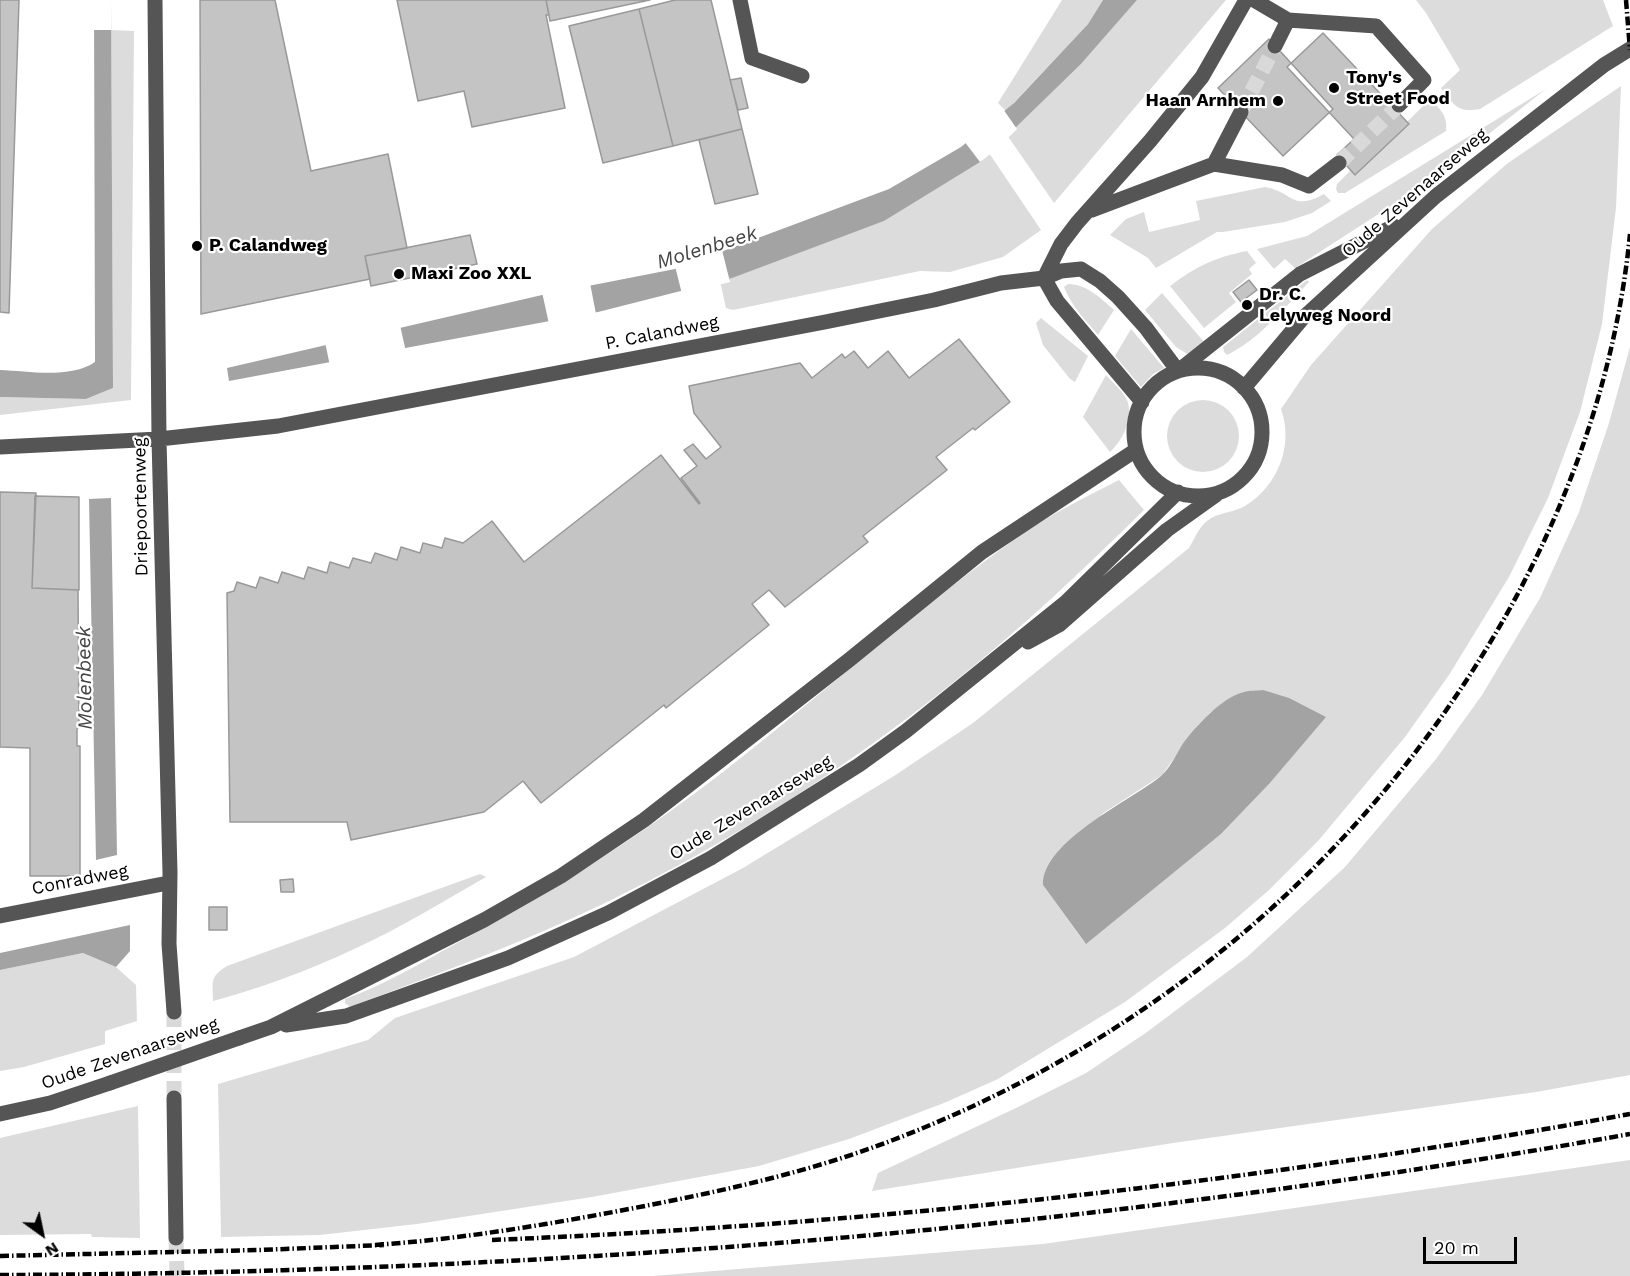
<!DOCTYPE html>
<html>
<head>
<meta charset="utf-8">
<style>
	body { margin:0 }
	#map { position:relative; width:1630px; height:1276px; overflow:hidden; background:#fff; font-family:"Work Sans",sans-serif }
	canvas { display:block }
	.north { position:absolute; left:12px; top:1204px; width:60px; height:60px; -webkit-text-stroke:4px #fff; paint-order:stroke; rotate:147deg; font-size:16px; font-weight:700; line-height:24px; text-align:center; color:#000 }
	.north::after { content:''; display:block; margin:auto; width:21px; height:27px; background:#000; clip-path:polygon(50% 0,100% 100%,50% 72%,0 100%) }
	.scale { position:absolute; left:1423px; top:1237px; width:94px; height:27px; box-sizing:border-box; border:3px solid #000; border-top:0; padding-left:8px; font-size:18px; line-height:21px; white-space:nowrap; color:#000; -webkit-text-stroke:4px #fff; paint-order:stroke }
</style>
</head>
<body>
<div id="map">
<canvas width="1630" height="1276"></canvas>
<div class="north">N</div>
<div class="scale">20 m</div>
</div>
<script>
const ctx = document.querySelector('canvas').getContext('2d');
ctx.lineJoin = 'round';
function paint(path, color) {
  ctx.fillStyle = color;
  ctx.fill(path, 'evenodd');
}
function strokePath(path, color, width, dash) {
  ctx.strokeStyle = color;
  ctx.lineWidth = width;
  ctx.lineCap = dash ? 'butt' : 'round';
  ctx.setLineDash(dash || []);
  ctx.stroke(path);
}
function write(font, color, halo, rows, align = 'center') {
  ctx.font = font + ' "Work Sans",sans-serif';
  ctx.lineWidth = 4.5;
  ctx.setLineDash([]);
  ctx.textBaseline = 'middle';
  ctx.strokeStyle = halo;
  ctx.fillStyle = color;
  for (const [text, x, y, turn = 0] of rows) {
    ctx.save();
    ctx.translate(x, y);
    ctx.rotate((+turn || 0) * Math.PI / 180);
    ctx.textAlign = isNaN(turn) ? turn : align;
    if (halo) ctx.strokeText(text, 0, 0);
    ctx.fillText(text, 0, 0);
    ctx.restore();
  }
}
paint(new Path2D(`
	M1062 0H1103L1088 24 1006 111 998 103Z
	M1137 0H1226L1054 203 1007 135 1081 64Z
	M1416 0H1603L1613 26 1480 109C1457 113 1454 105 1441 88L1460 70 1426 13Z
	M111 30 134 31 131 400 0 415V397L86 399 113 388Z
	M1621 86 1616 208 1602 324 1580 412 1548 498 1509 577 1449 675 1405 737 1318 841 1269 890 1225 928 1125 1002 998 1079 944 1103 849 1139 759 1166 592 1197 417 1224 320 1235 221 1237 218 1084 368 1040 395 1018 574 957 743 868 894 776 973 723 1189 548C1194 540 1199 527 1207 521 1218 512 1233 513 1245 506 1278 486 1294 445 1281 409L1311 365 1432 229 1508 163ZM1243 692 1269 784 1221 834 1085 943 1043 885 1102 814 1162 775 1198 725 1211 712Z
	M1546 89 1425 184 1295 268 1285 259 1274 269 1257 249 1307 236Z
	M1430 99C1441 110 1448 116 1446 131L1345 193H1338L1336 189 1337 184 1351 170 1356 175 1409 125 1407 122Z
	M989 153 1041 230 1003 257 950 272 920 271 733 310 726 308 720 281 884 221Z
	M1265 187C1294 192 1291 212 1324 194L1331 201 1312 213 1285 222 1223 232H1217L1156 268 1148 258 1110 235 1126 219 1144 212 1149 232 1200 220 1196 201Z
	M1247 251 1256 263 1249 269 1252 274 1229 293 1236 302 1204 328 1170 286C1197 266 1213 258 1247 251Z
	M1307 280 1309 282C1284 308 1260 339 1227 355L1224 352 1223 347Z
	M1068 284C1086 284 1101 298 1114 310L1098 335C1085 320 1071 305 1064 287Z
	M1162 293 1205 343 1189 355 1176 347 1145 310Z
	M1041 318 1088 356 1075 382 1070 379 1043 345 1036 323Z
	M1131 329 1164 368 1153 374 1141 387 1115 356Z
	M1630 347V1075L1536 1092 1173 1143 872 1191 878 1173 1016 1108 1086 1073 1147 1032 1247 957 1345 867 1436 759 1482 695 1540 598 1579 512 1609 423Z
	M1106 375C1112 382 1123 391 1127 400 1134 418 1123 440 1110 452L1083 417Z
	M1167 436a36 36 0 1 1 72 0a36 36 0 1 1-72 0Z
	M1119 480 1144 510C1083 570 1021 629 954 682 846 768 729 843 605 903 523 943 436 974 350 1007L345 1003V999C385 985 422 962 459 942 551 893 640 836 723 772 823 694 917 608 1021 535 1051 514 1086 497 1119 480Z
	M480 874 486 877C442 902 399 929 352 950 307 971 261 988 213 1001 213 982 209 977 227 966Z
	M83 953 116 967 136 985 137 1021 105 1031V1044L24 1067 0 1071V970Z
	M138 1106 140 1238 92 1237 91 1234 0 1235V1138Z
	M1630 1160V1276H653L1043 1244Z`), '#dcdcdc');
paint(new Path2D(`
	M94 0H111L113 388 86 399 0 397V370C29 371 70 379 95 362Z
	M1103 0H1137L1081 64 980 162 884 221 732 278 598 312 229 381 227 368 542 295 675 269 889 189 961 147 1014 103 1088 24Z
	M111 498 117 855 96 860 89 499Z
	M1263 690 1289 698 1326 717 1269 784 1221 834 1086 944 1043 885C1042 841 1132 800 1161 776 1170 768 1176 755 1182 745 1195 727 1222 697 1244 692 1250 690 1257 691 1263 690Z
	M130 925V951L116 967 83 953 0 970V953Z`), '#a3a3a3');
paint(new Path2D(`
	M94 0H111V30H94Z
	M1003 109 1017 129 997 149 980 162 964 141Z
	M722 250 730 282 682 294 675 266Z
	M590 283 596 314 549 324 542 292Z
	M400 325 406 352 330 366 325 342Z`), '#fff');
const building = new Path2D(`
	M0 0H19L9 313 0 312Z
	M200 0H275L311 171 388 154 407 248 365 256 370 279 201 314Z
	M397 0H546L549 15H546L565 108 472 127 464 91 418 101Z
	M546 0H650L550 21Z
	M675 0H711L742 129 673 146 639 9Z
	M639 9 673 146 603 163 569 26Z
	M1323 33 1409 124 1355 175 1337 155 1354 139 1287 67Z
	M1269 39 1333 109 1283 156 1218 88Z
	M741 78 748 108 738 110 730 80Z
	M742 129 758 194 715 204 699 140Z
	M470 235 477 264 371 286 365 256Z
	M1249 280 1257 290 1241 302 1233 292Z
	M959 339 1010 402 975 430 973 428 936 457 947 470 863 536 868 542 785 607 769 590 752 604 769 625 666 708 664 705 541 803 523 781 484 812 351 840 347 822H230L227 593 234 591 237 582 256 588 260 577 278 583 282 572 304 579 308 567 327 573 330 562 349 568 353 558 371 563 375 553 397 560 401 547 420 553 423 543 442 548 445 538 463 543 492 521 524 562 661 455 699 504 700 503 681 478 697 466 684 450 693 444 706 459 721 447 694 413 689 386 800 363 812 378 842 354 845 358 854 351 868 368 888 351 909 378Z
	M0 492 36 493 32 588 78 590 79 727 77 729V746H80V876H30V748L0 747Z
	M35 496 79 497V590L32 588Z
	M293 879 294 892H281L280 880Z
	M209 907H227V930H209Z`);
paint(building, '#c4c4c4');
strokePath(building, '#999', 1.5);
strokePath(new Path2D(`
	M1241 112 1275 46
	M1339 163 1399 105
	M174 1012V1098
	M176 1238 177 1276`), '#d9d9d9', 15, [15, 8]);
strokePath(new Path2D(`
	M155 0 159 439 170 873 169 944 174 1012
	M740 0 752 58 802 76
	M1254 0 1288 20 1275 46
	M1288 20 1376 26 1424 80 1399 105
	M1214 164 1282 175 1309 186 1339 163
	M1092 210 1214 164 1241 112
	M1044 278 1061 244 1077 223 1150 141 1202 77 1246 0
	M1044 278 1057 301 1142 402
	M1134 432a64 64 0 1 1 128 0a64 64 0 1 1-128 0Z
	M1178 371 1300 274 1394 226
	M1244 388 1303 318 1436 196 1604 65 1630 49
	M0 447 159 439 278 426 825 322 934 300 1001 283 1044 278 1061 271 1081 269 1100 281 1118 297 1146 328 1178 371
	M1028 642 1059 625 1167 530 1216 495
	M0 916 168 883
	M286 1025 346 1016 508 958 608 913 711 858 859 765 906 731 1066 602 1178 492
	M239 1038 271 1027 484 920 561 876 644 820 849 660 982 552 1136 450
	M174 1098 176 1238
	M0 1114 50 1103 110 1083`), '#555', 15);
strokePath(new Path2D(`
	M1626 0 1630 50
	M492 1240C873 1224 1254 1183 1630 1114
	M375 1245C461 1239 545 1225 629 1209 718 1192 807 1173 893 1140 1154 1040 1372 855 1509 610 1573 494 1617 367 1630 234
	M0 1256 259 1250 384 1245
	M0 1275C546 1273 1092 1230 1630 1134`), '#000', 4.5, [9, 3, 1.5, 3]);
strokePath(new Path2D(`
	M110 1083 239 1038`), '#555', 15);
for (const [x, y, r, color] of [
	[1334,88,6,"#000"],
	[1278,101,6,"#000"],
	[197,246,6,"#000"],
	[399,274,6,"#000"],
	[1247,305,6,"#000"]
]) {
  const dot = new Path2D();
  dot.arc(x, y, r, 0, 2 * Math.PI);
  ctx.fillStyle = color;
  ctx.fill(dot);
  strokePath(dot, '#fff', 2);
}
write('bold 18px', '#000', '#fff', [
	["Tony's",1346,78],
	["Street Food",1346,99],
	["Haan Arnhem",1266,101,"right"],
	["P. Calandweg",209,246],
	["Maxi Zoo XXL",411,274],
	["Dr. C.",1259,295],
	["Lelyweg Noord",1259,316]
], 'left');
write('18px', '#000', '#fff', [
	["Oude Zevenaarseweg",1415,193,-41],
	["P. Calandweg",662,333,-11],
	["Driepoortenweg",141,507,-91],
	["Oude Zevenaarseweg",751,808,-31],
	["Conradweg",80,880,-11],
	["Oude Zevenaarseweg",130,1054,-19]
]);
write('italic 20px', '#444', '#fff', [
	["Molenbeek",707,248,-17],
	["Molenbeek",85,678,-91]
]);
</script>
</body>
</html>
